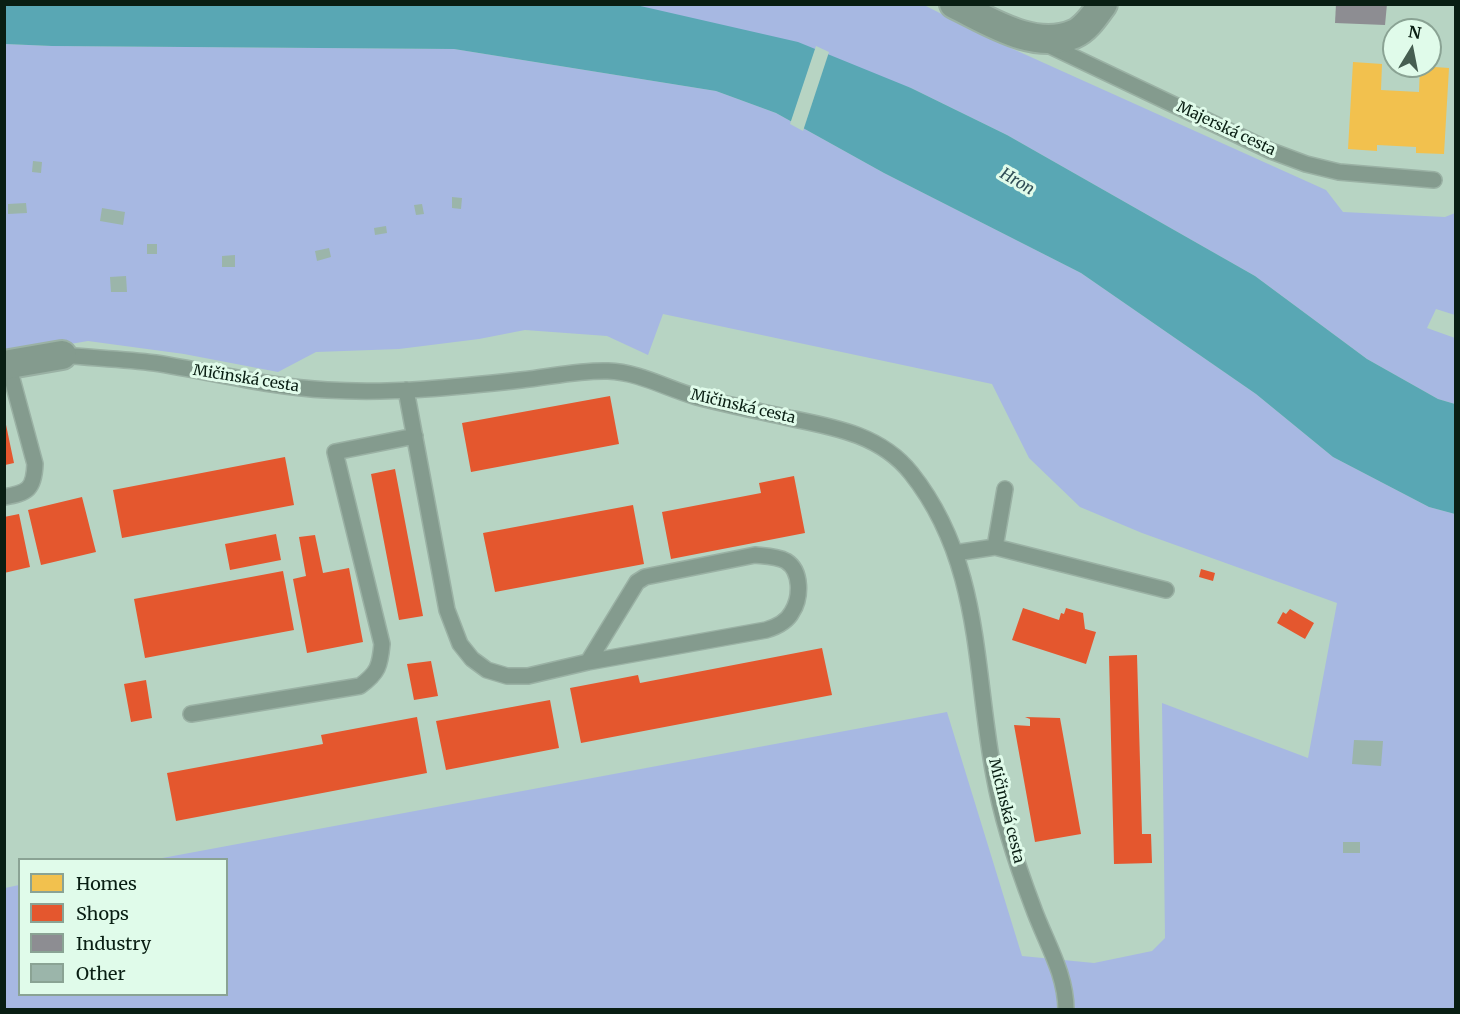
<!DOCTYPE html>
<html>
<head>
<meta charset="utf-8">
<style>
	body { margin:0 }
	#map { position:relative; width:1460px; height:1014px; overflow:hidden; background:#b7d4c3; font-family:Merriweather,serif }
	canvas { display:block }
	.frame { position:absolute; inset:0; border:6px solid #091e13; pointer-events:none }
	.legend { position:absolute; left:18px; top:858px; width:210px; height:138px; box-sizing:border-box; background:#e0fbea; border:2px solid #8aa394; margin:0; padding:8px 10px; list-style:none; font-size:18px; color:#091e13 }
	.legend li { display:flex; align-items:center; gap:12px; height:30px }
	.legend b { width:30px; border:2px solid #8aa394 }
	.north { position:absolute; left:1382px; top:18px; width:60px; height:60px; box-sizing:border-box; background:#e0fbea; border:2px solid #8aa394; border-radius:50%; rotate:10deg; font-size:16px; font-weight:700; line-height:24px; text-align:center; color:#091e13 }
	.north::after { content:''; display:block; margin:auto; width:21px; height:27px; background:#465e51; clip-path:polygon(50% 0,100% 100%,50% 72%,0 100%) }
</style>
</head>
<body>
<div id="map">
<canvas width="1460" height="1014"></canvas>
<div class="frame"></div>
<ul class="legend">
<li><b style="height:16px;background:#f2c14e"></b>Homes</li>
<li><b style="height:16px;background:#e4572e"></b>Shops</li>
<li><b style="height:16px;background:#8d8d92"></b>Industry</li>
<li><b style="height:16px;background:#9bb5aa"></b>Other</li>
</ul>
<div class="north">N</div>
</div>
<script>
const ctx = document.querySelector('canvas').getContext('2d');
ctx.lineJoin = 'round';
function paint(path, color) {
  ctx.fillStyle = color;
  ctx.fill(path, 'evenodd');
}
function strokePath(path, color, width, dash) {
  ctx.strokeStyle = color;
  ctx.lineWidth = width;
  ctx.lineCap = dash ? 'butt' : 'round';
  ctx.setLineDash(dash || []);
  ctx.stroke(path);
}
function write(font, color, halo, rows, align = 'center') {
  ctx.font = font + ' Merriweather,serif';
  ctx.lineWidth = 6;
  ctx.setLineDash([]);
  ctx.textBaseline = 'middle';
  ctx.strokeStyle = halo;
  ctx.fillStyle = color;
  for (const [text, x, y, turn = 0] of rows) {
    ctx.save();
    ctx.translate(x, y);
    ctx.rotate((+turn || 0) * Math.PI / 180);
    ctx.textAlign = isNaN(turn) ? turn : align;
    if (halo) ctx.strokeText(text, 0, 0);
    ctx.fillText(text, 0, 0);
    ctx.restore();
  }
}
paint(new Path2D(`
	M636 5H924L993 40 1326 190 1343 212 1445 217 1455 213V315L1436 309 1427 328 1455 338V404L1438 399 1367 359 1255 276 1007 135 911 88Z
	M5 44 52 46 454 49 716 91 776 113 884 173 1081 273 1256 394 1333 457 1429 507 1455 514V1009H5V888L19 885 20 994H226V860L157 859 947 712 1022 956 1094 963 1152 951 1165 938 1162 703 1308 758 1337 603 1142 533 1080 507 1029 458 992 384 663 314 648 355 607 336 525 330 479 339 399 349 316 352 278 372 184 354 88 341 5 355Z`), '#a7b8e2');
paint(new Path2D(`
	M5 4 636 5 798 42 911 88 1007 135 1255 276 1367 359 1438 399 1455 404V514L1429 507 1333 457 1256 394 1081 273 884 173 776 113 716 91 454 49 52 46 5 44Z`), '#59a7b4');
paint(new Path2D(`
	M816 46 829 52 803 131 790 124Z`), '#b7d4c3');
paint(new Path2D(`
	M1353 62 1382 64 1381 90 1419 92 1420 66 1449 68 1444 154 1416 153V147L1377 145V151L1348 149Z`), '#f2c14e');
paint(new Path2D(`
	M610 396 619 444 471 472 462 423Z
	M5 420 14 463 5 465Z
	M285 457 294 505 122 538 113 490Z
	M395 469 423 616 399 620 371 474Z
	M794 476 805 533 671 559 662 512 761 493 759 483Z
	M82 497 96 552 41 565 28 510Z
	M633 505 644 564 495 592 483 533Z
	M19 514 30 567 4 573V517Z
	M276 534 281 560 230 570 225 544Z
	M315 535 323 573 349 568 363 642 307 653 293 579 306 576 299 537Z
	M1201 569 1215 573 1213 581 1199 577Z
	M283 571 294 630 145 658 134 599Z
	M1023 608 1059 620 1061 613 1064 614 1066 608 1083 613 1085 629 1096 632 1086 664 1012 640Z
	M1290 609 1314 623 1305 639 1277 623 1283 612 1286 614Z
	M822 648 832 695 581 743 570 688 638 675 640 683Z
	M1137 655 1142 834H1151L1152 863 1114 864 1109 656Z
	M431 661 438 696 414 700 407 664Z
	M146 680 152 718 131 722 124 684Z
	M550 700 559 748 446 770 436 721Z
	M417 717 427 773 176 821 167 773 323 744 321 735Z
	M1025 717 1060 718 1081 834 1035 842 1014 725 1030 726V719Z`), '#e4572e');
paint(new Path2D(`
	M1336 4H1387L1385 25 1335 23Z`), '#8d8d92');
paint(new Path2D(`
	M33 161 42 162 41 173 32 172Z
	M452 197 462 198 461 209 452 208Z
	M26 203 27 213 8 214V204Z
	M422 204 424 214 416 215 414 205Z
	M102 208 125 212 123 225 100 221Z
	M386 226 387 233 375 235 374 228Z
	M147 244H157V254H147Z
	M329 248 331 257 317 261 315 251Z
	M235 255V267H222V256Z
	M126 276 127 292H111L110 277Z
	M1354 740 1383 741 1381 766 1352 764Z
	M1343 842H1360V853H1343Z`), '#9bb5aa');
const lane = new Path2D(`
	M1044 43 1271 151 1306 164 1339 172 1434 180
	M62 355C93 358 124 359 155 363 213 372 269 387 327 390 392 394 457 387 521 380 550 377 579 370 608 371 639 372 668 389 697 397 728 405 758 411 789 418 834 427 881 435 911 473 982 562 974 670 994 775 1002 820 1017 865 1033 907 1045 941 1066 973 1066 1010
	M406 390 447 610 460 644 472 659 487 670 507 676H528L588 662 766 630C776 627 787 622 792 612 801 598 802 571 786 561 777 556 765 556 755 555L645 577 637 582 588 662
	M4 497C28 493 34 489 35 464L8 364
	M995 547 1005 489
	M955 553 995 547 1166 590
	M191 714 360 686C378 673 380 666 382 644L335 452 415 436`);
const street = new Path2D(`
	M954 4C989 21 1034 51 1074 34 1086 29 1095 15 1103 4
	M4 365 62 355`);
strokePath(lane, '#9ab1a4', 18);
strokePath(street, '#9ab1a4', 32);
strokePath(lane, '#849b8e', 15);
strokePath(street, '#849b8e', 28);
write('15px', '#091e13', '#e0fbea', [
	["Majerská cesta",1226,129,25],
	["Mičinská cesta",246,379,9],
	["Mičinská cesta",743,407,13],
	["Mičinská cesta",1006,811,76]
]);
write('italic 16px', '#304d56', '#e0fbea', [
	["Hron",1017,182,30]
]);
</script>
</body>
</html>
